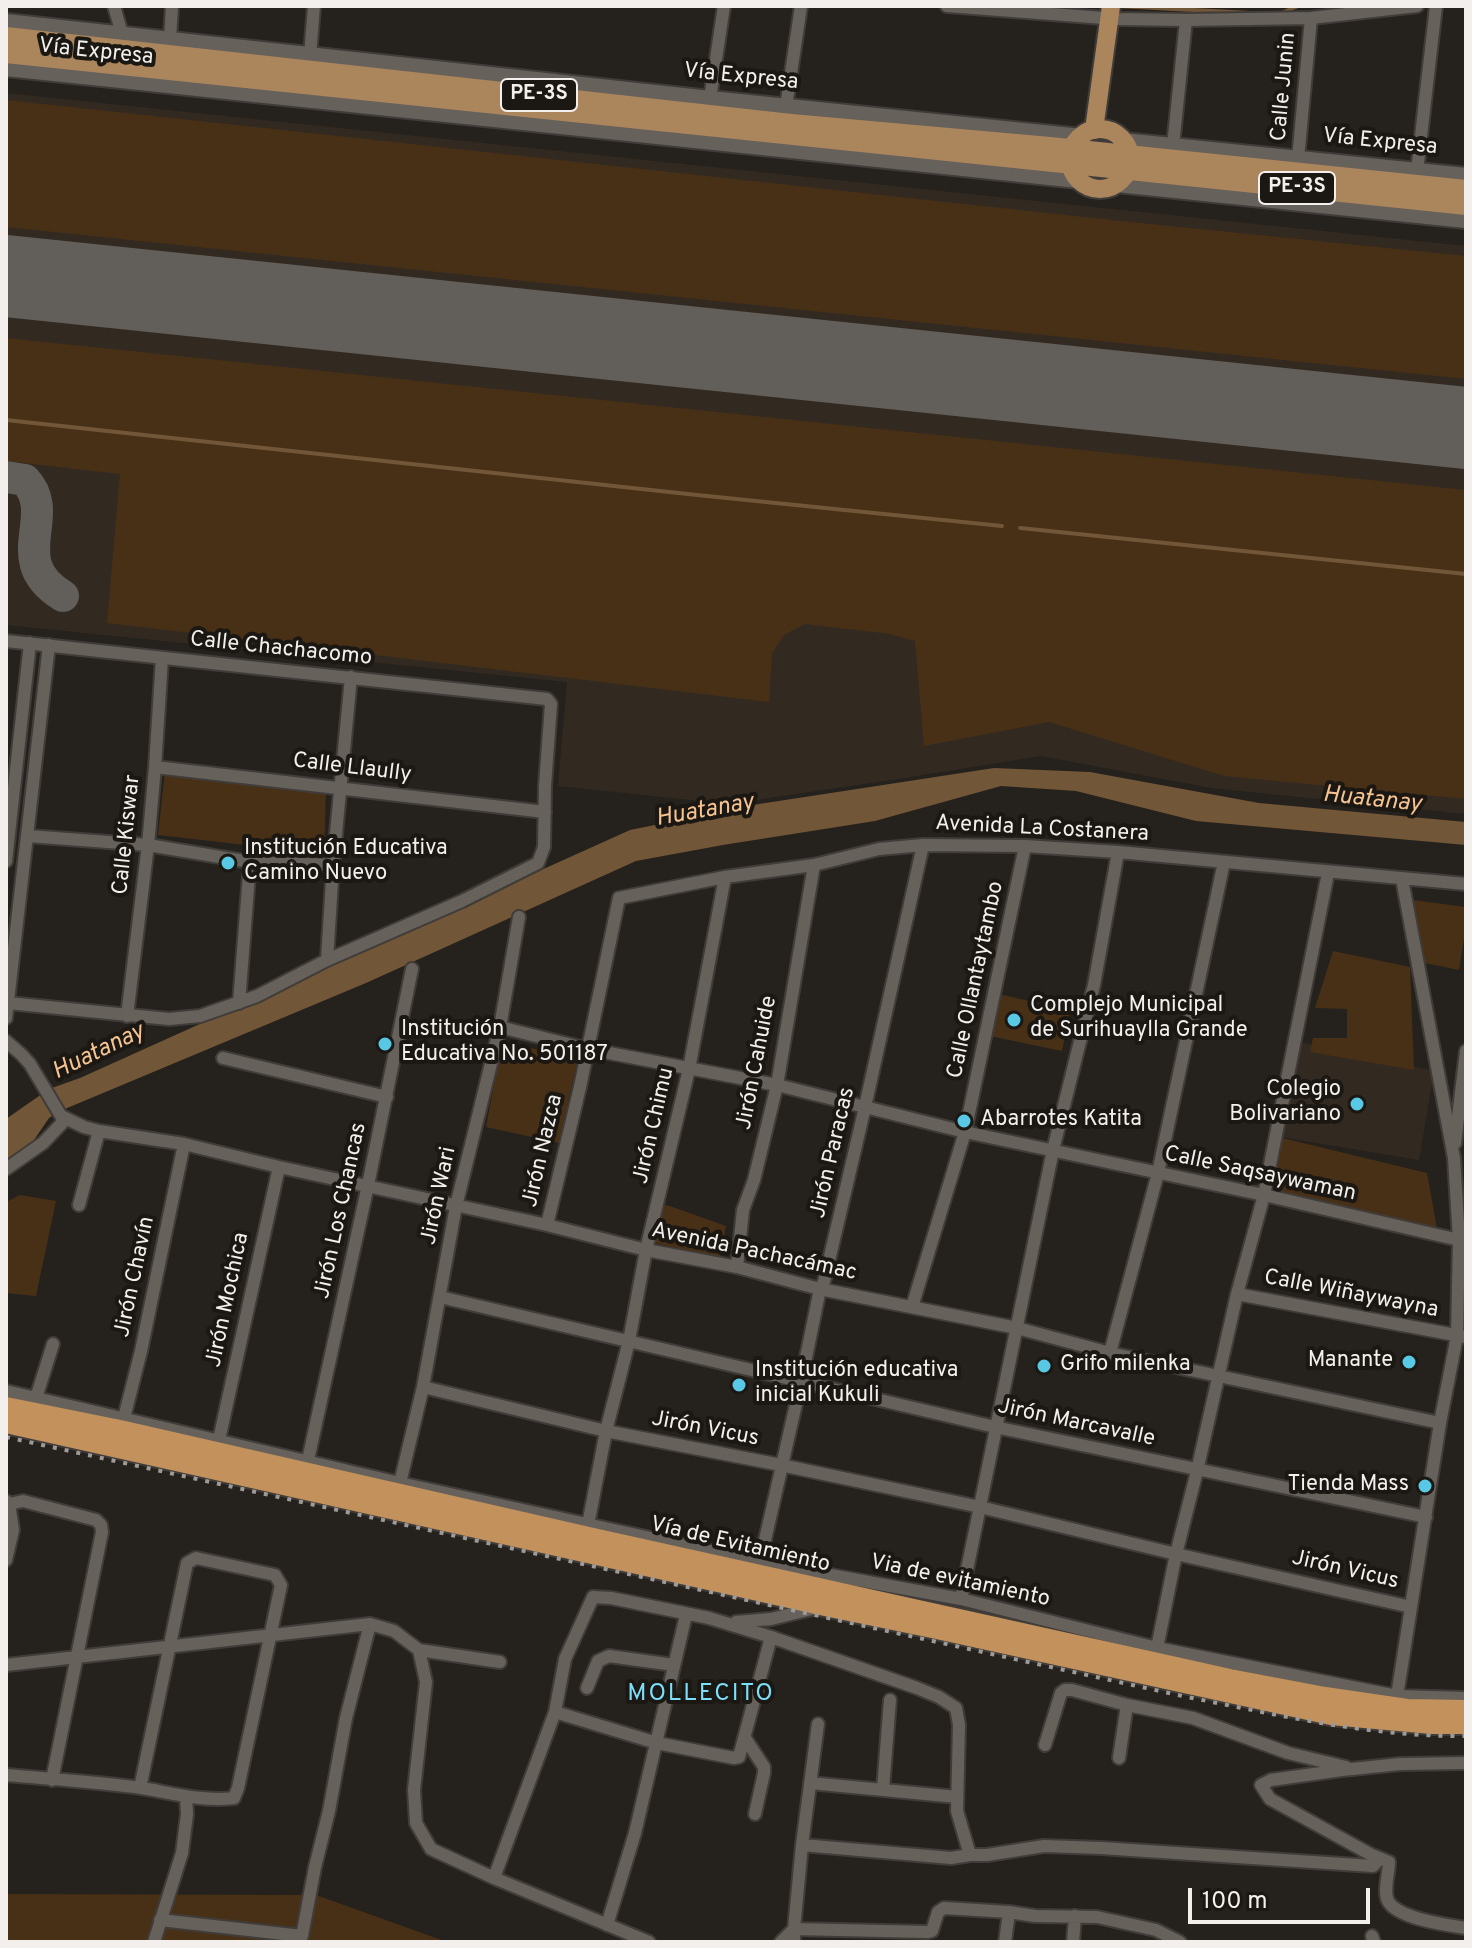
<!DOCTYPE html>
<html>
<head>
<meta charset="utf-8">
<style>
	body { margin:0 }
	#map { position:relative; width:1472px; height:1948px; overflow:hidden; background:#25211c; font-family:Overpass,sans-serif }
	canvas { display:block }
	.frame { position:absolute; inset:0; border:8px solid #f2efec; pointer-events:none }
	.scale { position:absolute; left:1188px; top:1888px; width:182px; height:36px; box-sizing:border-box; border:4px solid #f2efec; border-top:0; padding-left:10px; font-size:24px; line-height:28px; white-space:nowrap; color:#f2efec; -webkit-text-stroke:6px #1b1713; paint-order:stroke }
</style>
</head>
<body>
<div id="map">
<canvas width="1472" height="1948"></canvas>
<div class="frame"></div>
<div class="scale">100 m</div>
</div>
<script>
const ctx = document.querySelector('canvas').getContext('2d');
ctx.lineJoin = 'round';
function paint(path, color) {
  ctx.fillStyle = color;
  ctx.fill(path, 'evenodd');
}
function strokePath(path, color, width, dash) {
  ctx.strokeStyle = color;
  ctx.lineWidth = width;
  ctx.lineCap = dash ? 'butt' : 'round';
  ctx.setLineDash(dash || []);
  ctx.stroke(path);
}
function write(font, color, halo, rows, align = 'center') {
  ctx.font = font + ' Overpass,sans-serif';
  ctx.lineWidth = 8;
  ctx.setLineDash([]);
  ctx.textBaseline = 'middle';
  ctx.strokeStyle = halo;
  ctx.fillStyle = color;
  for (const [text, x, y, turn = 0] of rows) {
    ctx.save();
    ctx.translate(x, y);
    ctx.rotate((+turn || 0) * Math.PI / 180);
    ctx.textAlign = isNaN(turn) ? turn : align;
    if (halo) ctx.strokeText(text, 0, 0);
    ctx.fillText(text, 0, 0);
    ctx.restore();
  }
}
paint(new Path2D(`
	M6 93 1466 246V814L1211 788 1041 756 898 779 735 803H719L558 786 567 682 6 625Z
	M1295 1041 1434 1071 1419 1160 1281 1137Z`), '#322a21');
paint(new Path2D(`
	M6 100 1130 222 1466 256V379L6 227Z
	M6 338 1466 490V799L1224 776 1049 722 924 746 915 641 890 634 805 624 784 635 772 653 769 702 107 623 120 474 6 461Z
	M165 771 326 790 324 854 158 835Z
	M1413 900 1466 907V926L1459 970 1420 962Z
	M1333 951 1410 967 1414 1070 1310 1052 1313 1038H1347V1009L1315 1008Z
	M989 992 1070 1010 1062 1051 980 1034Z
	M502 1042 578 1058 559 1143 486 1127Z
	M1274 1136 1427 1173 1438 1234 1261 1195Z
	M20 1195 56 1201 36 1296 6 1293V1202Z
	M667 1205 726 1226 720 1258 646 1241 653 1209Z
	M6 1894 316 1895 447 1942H6Z`), '#483016');
paint(new Path2D(`
	M994 768 1090 772 1259 803 1466 822V845L1196 821 1076 791 1001 786 875 821 723 845 636 861 366 983 60 1111 49 1118 32 1143 6 1161V1119L49 1089 80 1078 630 830 759 804Z`), '#725638');
strokePath(new Path2D(`
	M1117 6 1251 13
	M1279 14 1298 6
	M6 420 697 495 1002 526
	M1020 528 1466 574`), '#725638', 4);
strokePath(new Path2D(`
	M6 477 25 480C59 516 4 560 63 596`), '#625e5a', 32);
strokePath(new Path2D(`
	M6 276 1466 428`), '#625e5a', 82);
const minor = new Path2D(`
	M114 6 122 34
	M947 6 1117 19 1186 20 1311 18 1417 6
	M170 39 172 6
	M310 56 314 6
	M710 99 724 6
	M786 107 801 6
	M1173 146 1186 20
	M1298 159 1311 18
	M1417 171 1436 6
	M6 641 547 699 551 704 545 786 544 847 538 863 462 901 327 960 257 996 200 1016 169 1019 8 1003
	M155 767 545 812
	M28 836 148 845 250 862 333 865
	M6 861 30 643
	M327 960 333 865 351 677
	M239 1003 250 862
	M127 1016 148 845 155 767 162 658
	M6 1018 49 645
	M500 1027 588 1049 777 1085 965 1132 1264 1195 1459 1240
	M6 1041 22 1055 30 1064 61 1116 84 1127 99 1131 184 1144 279 1167 547 1225 646 1250 737 1267 820 1289 1017 1328 1110 1353 1440 1423
	M223 1058 387 1097
	M1455 1143 1466 1051
	M6 1169 43 1143 66 1119
	M79 1205 99 1131
	M547 1225 580 1087 619 898 725 877 814 865 879 849 923 845 1025 846 1118 852 1466 884
	M737 1267 743 1210 754 1180 777 1085 814 865
	M1237 1294 1466 1337
	M440 1297 995 1427 1426 1517
	M912 1307 965 1132 1025 846
	M1110 1353 1158 1173 1224 862
	M423 1387 606 1431 781 1465 980 1507 1176 1554 1411 1607
	M6 1391 400 1483 760 1562 961 1599 1157 1648 1397 1696 1466 1698
	M36 1398 53 1344
	M124 1418 141 1351 184 1144
	M217 1449 279 1167
	M308 1460 368 1185 412 969
	M400 1483 423 1387 456 1206 500 1027 519 917
	M6 1501 9 1504 23 1501 96 1520 101 1525 102 1532 52 1780
	M588 1525 606 1431 629 1341 646 1250 689 1069 725 877
	M6 1560 13 1530 9 1504
	M760 1562 801 1382 820 1289 824 1282 865 1107 923 845
	M961 1599 1053 1150 1094 985 1118 852
	M736 1622 771 1619 816 1608
	M1157 1648 1176 1554 1197 1471 1237 1294 1264 1195 1328 873
	M419 1650 426 1682 414 1790 416 1823 431 1849 494 1878 649 1942
	M6 1665 370 1624 394 1631 419 1650 500 1662
	M587 1688 598 1661 609 1656 674 1665
	M1397 1696 1440 1423 1457 1336 1459 1240 1454 1158 1402 879
	M555 1712 657 1743 734 1758 739 1757 771 1637
	M745 1738 764 1767V1773L755 1814
	M1045 1745 1061 1693 1065 1690H1072L1127 1705 1193 1718 1288 1753 1346 1767
	M1119 1758 1127 1705
	M6 1775C51 1779 97 1782 142 1788 172 1793 203 1802 234 1798L238 1788 281 1585 275 1575 196 1558 187 1563 140 1788
	M810 1783 957 1797
	M883 1789 890 1700
	M802 1845 818 1724
	M970 1855 951 1858 802 1845 794 1929 928 1932 932 1931 938 1912 944 1908 1009 1912 1035 1916 1097 1917 1156 1930 1180 1942
	M1372 1855 1389 1862C1389 1873 1383 1891 1388 1901 1398 1919 1447 1925 1466 1928
	M494 1878 555 1712 565 1659 593 1597 611 1598 709 1618 771 1637 917 1688 939 1697 956 1708 959 1725 957 1811 970 1855H987L1044 1846 1101 1848 1373 1866 1379 1859 1270 1799 1261 1785 1271 1780 1342 1770 1400 1764 1466 1763
	M160 1920 302 1936 315 1867 329 1811 346 1718 370 1624
	M607 1925 635 1833 686 1615
	M1372 1936 1374 1942
	M154 1942 182 1853 187 1814 186 1796
	M781 1942 794 1929V1942
	M1005 1942 1009 1912
	M1073 1942 1075 1916`);
const secondary = new Path2D(`
	M6 22 710 99 1082 137
	M6 68 1078 180
	M1123 141 1466 176
	M1117 184 1466 220`);
const primary = new Path2D(`
	M6 36 791 123 1050 146 1466 189
	M6 54 1466 206
	M1070 159a30 30 0 1 1 60 0a30 30 0 1 1-60 0Z
	M1094 130 1111 6`);
const trunk = new Path2D(`
	M6 1407 120 1430 593 1538 1230 1679 1325 1697 1407 1709 1466 1710
	M6 1423 825 1606 932 1628 1331 1715 1432 1724H1466`);
strokePath(minor, '#403c39', 16);
strokePath(secondary, '#403c39', 20);
strokePath(primary, '#403c39', 22);
strokePath(trunk, '#403c39', 24);
strokePath(minor, '#66615b', 12);
strokePath(secondary, '#66615b', 16);
strokePath(primary, '#ab855c', 18);
strokePath(trunk, '#c2915c', 20);
strokePath(new Path2D(`
	M6 1437 1187 1697C1279 1715 1371 1737 1466 1736`), '#9e9a97', 4, [4, 8]);
for (const [x, y, r, color] of [
	[228,863,8,"#59c8e4"],
	[1014,1020,8,"#59c8e4"],
	[385,1044,8,"#59c8e4"],
	[1357,1104,8,"#59c8e4"],
	[964,1121,8,"#59c8e4"],
	[1409,1362,8,"#59c8e4"],
	[1044,1366,8,"#59c8e4"],
	[739,1385,8,"#59c8e4"],
	[1425,1486,8,"#59c8e4"]
]) {
  const dot = new Path2D();
  dot.arc(x, y, r, 0, 2 * Math.PI);
  ctx.fillStyle = color;
  ctx.fill(dot);
  strokePath(dot, '#1b1713', 3);
}
for (const [x, y, w] of [
	[539,95,76],
	[1297,188,76]
]) {
  const box = new Path2D();
  box.roundRect(x - w / 2, y - 16, w, 32, 6);
  ctx.fillStyle = '#1b1713';
  ctx.fill(box);
  strokePath(box, '#f2efec', 2);
}
write('bold 20px', '#f2efec', null, [
	["PE-3S",539,95],
	["PE-3S",1297,188]
]);
write('22px', '#f2efec', '#1b1713', [
	["Vía Expresa",96,53,6],
	["Vía Expresa",741,78,6],
	["Calle Junin",1285,87,-85],
	["Vía Expresa",1380,143,6],
	["Calle Chachacomo",281,650,6],
	["Calle Llaully",352,769,7],
	["Avenida La Costanera",1042,830,3],
	["Calle Kiswar",128,835,-84],
	["Calle Ollantaytambo",977,980,-78],
	["Jirón Cahuide",758,1063,-79],
	["Jirón Chimu",655,1126,-77],
	["Jirón Nazca",544,1151,-77],
	["Jirón Paracas",834,1153,-77],
	["Calle Saqsaywaman",1260,1175,12],
	["Jirón Wari",440,1196,-78],
	["Jirón Los Chancas",342,1211,-78],
	["Avenida Pachacámac",754,1253,12],
	["Jirón Chavín",136,1277,-78],
	["Calle Wiñaywayna",1351,1295,11],
	["Jirón Mochica",229,1300,-78],
	["Jirón Marcavalle",1076,1424,12],
	["Jirón Vicus",705,1430,11],
	["Vía de Evitamiento",740,1546,13],
	["Jirón Vicus",1345,1571,13],
	["Via de evitamiento",960,1582,12]
]);
write('22px', '#f2efec', '#1b1713', [
	["Institución Educativa",244,850],
	["Camino Nuevo",244,875],
	["Complejo Municipal",1030,1007],
	["de Surihuaylla Grande",1030,1032],
	["Institución",401,1031],
	["Educativa No. 501187",401,1056],
	["Colegio",1341,1091,"right"],
	["Bolivariano",1341,1116,"right"],
	["Abarrotes Katita",980,1121],
	["Manante",1393,1362,"right"],
	["Grifo milenka",1060,1366],
	["Institución educativa",755,1372],
	["inicial Kukuli",755,1397],
	["Tienda Mass",1409,1486,"right"]
], 'left');
write('italic 24px', '#f6c490', '#1b1713', [
	["Huatanay",1372,801,6],
	["Huatanay",705,812,-10],
	["Huatanay",99,1053,-26]
]);
ctx.letterSpacing = '2px';
write('24px', '#7cdff9', '#1b1713', [
	["MOLLECITO",701,1695]
]);
ctx.letterSpacing = '0px';
</script>
</body>
</html>
